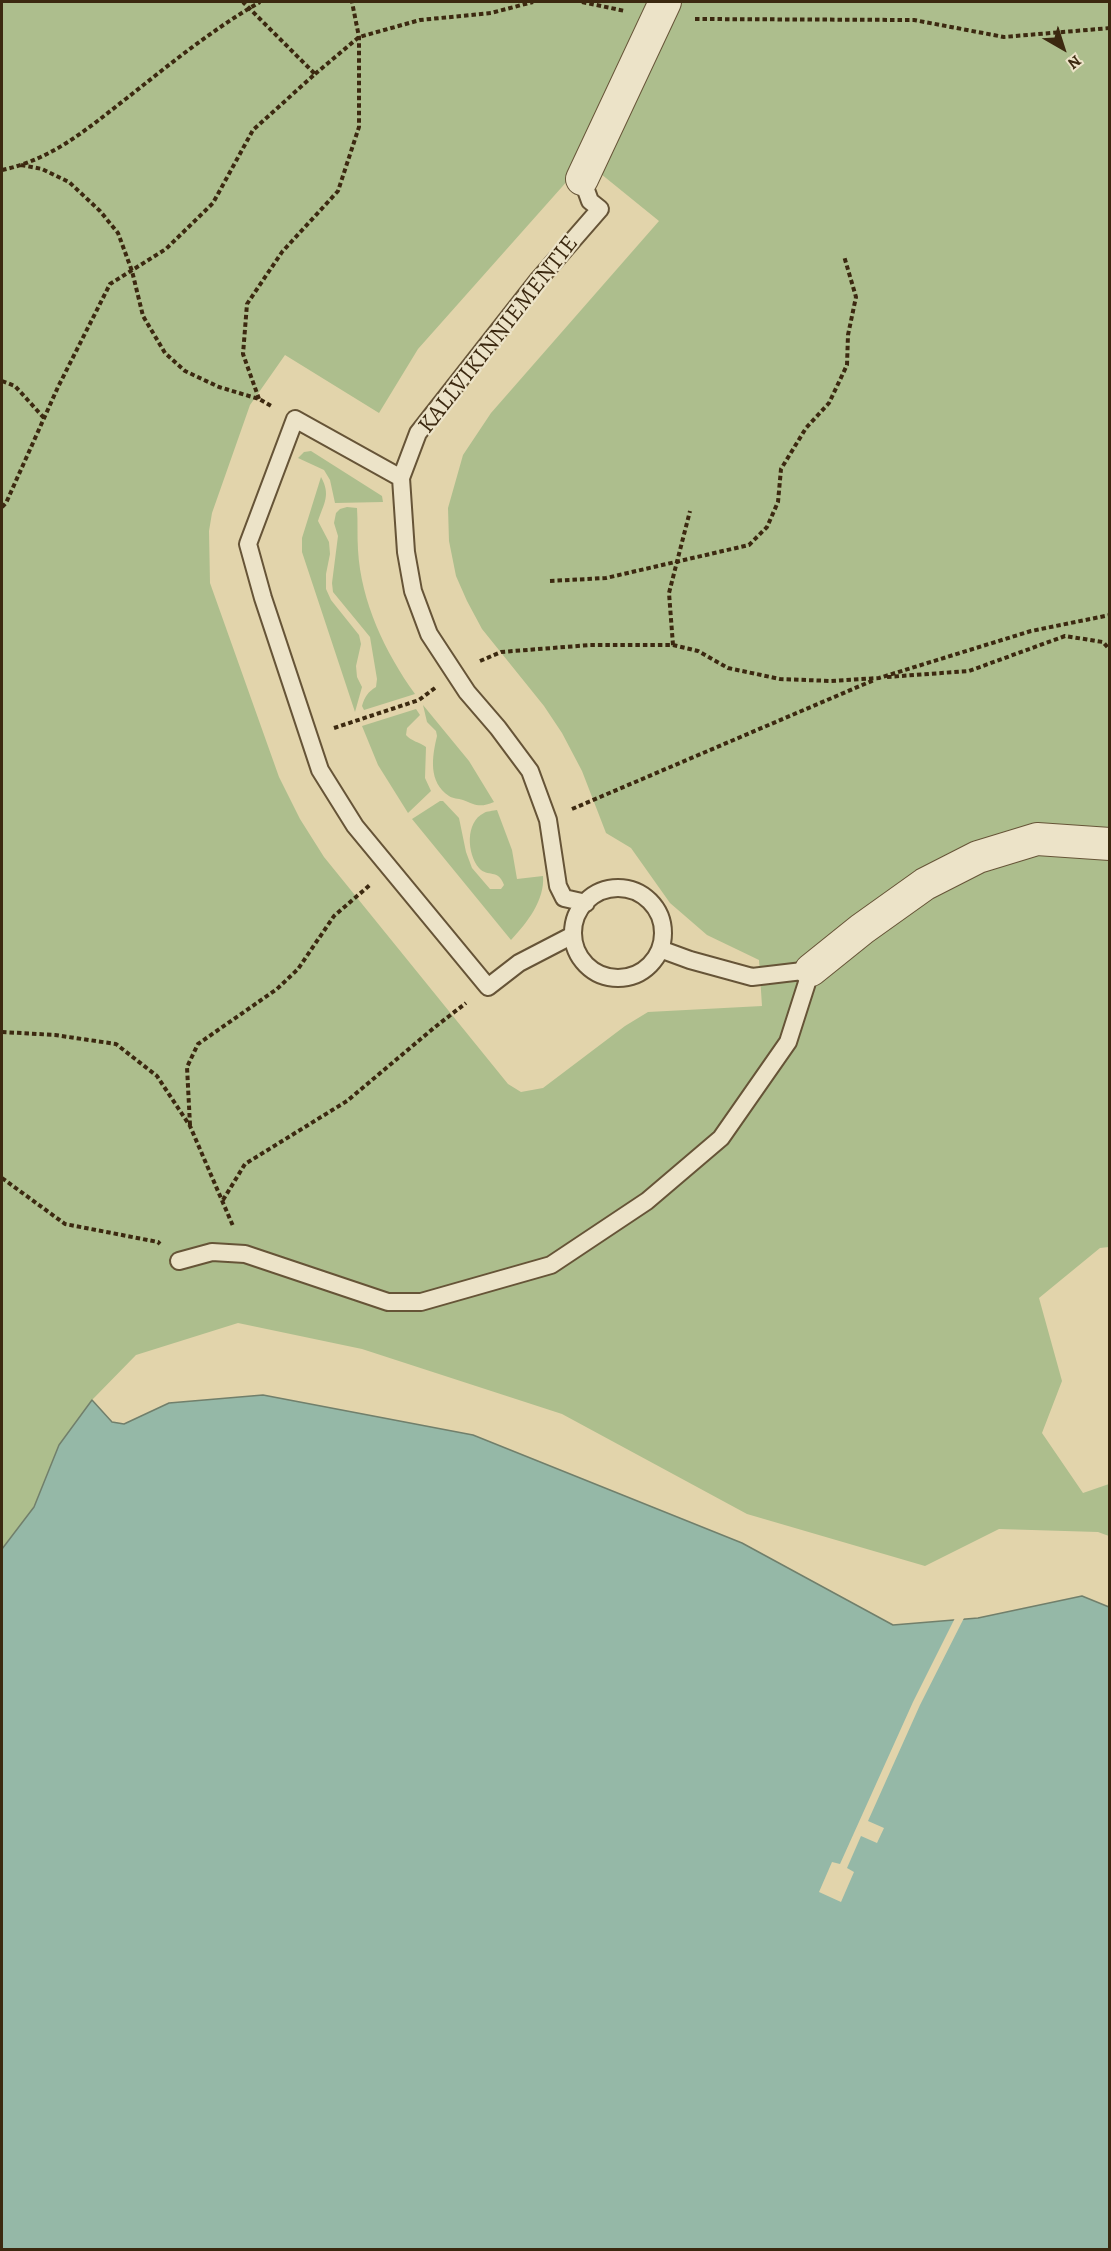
<!DOCTYPE html>
<html>
<head>
<meta charset="utf-8">
<style>
	body { margin:0 }
	#map { position:relative; width:1111px; height:2251px; overflow:hidden; background:#e2d4ab; font-family:Alegreya,serif }
	canvas { display:block }
	.frame { position:absolute; inset:0; border:3px solid #3c2910; pointer-events:none }
	.north { position:absolute; left:1033px; top:18px; width:60px; height:60px; -webkit-text-stroke:4px #ece3c8; paint-order:stroke; rotate:141deg; font-size:16px; font-weight:700; line-height:24px; text-align:center; color:#3c2910 }
	.north::after { content:''; display:block; margin:auto; width:21px; height:27px; background:#3c2910; clip-path:polygon(50% 0,100% 100%,50% 72%,0 100%) }
</style>
</head>
<body>
<div id="map">
<canvas width="1111" height="2251"></canvas>
<div class="frame"></div>
<div class="north">N</div>
</div>
<script>
const ctx = document.querySelector('canvas').getContext('2d');
ctx.lineJoin = 'round';
function paint(path, color) {
  ctx.fillStyle = color;
  ctx.fill(path, 'evenodd');
}
function strokePath(path, color, width, dash) {
  ctx.strokeStyle = color;
  ctx.lineWidth = width;
  ctx.lineCap = dash ? 'butt' : 'round';
  ctx.setLineDash(dash || []);
  ctx.stroke(path);
}
function write(font, color, halo, rows, align = 'center') {
  ctx.font = font + ' Alegreya,serif';
  ctx.lineWidth = 4.5;
  ctx.setLineDash([]);
  ctx.textBaseline = 'middle';
  ctx.strokeStyle = halo;
  ctx.fillStyle = color;
  for (const [text, x, y, turn = 0] of rows) {
    ctx.save();
    ctx.translate(x, y);
    ctx.rotate((+turn || 0) * Math.PI / 180);
    ctx.textAlign = isNaN(turn) ? turn : align;
    if (halo) ctx.strokeText(text, 0, 0);
    ctx.fillText(text, 0, 0);
    ctx.restore();
  }
}
paint(new Path2D(`
	M2 2H1109V1247L1100 1248 1039 1298 1062 1381 1042 1433 1083 1493 1109 1484V1536L1098 1532 999 1529 925 1566 747 1514 562 1414 362 1349 238 1323 136 1355 92 1400 112 1422 124 1424 2 1595ZM585 161 659 221 491 413 463 455 448 508 449 541 456 576 467 601 482 629 544 706 562 733 582 771 606 833 631 848 670 903 707 935 759 960 762 1006 648 1012 625 1026 543 1088 521 1092 508 1084 324 857 300 819 279 777 210 583 209 531 212 513 250 405 285 355 379 413 418 349Z
	M311 451 382 496 383 502 335 503 330 480 324 470 298 458 304 452Z
	M321 477C331 495 324 503 318 521L329 542 330 554 326 574V589L331 600 359 635 361 644 356 666 357 677 362 687 355 712 302 552V538Z
	M347 507 357 508C358 522 357 536 358 550 361 602 385 652 415 694L364 710 362 706C365 696 368 692 376 687L377 679 370 637 333 592 332 583 338 536 334 523 336 513 340 509Z
	M423 705 469 761 494 802C480 808 475 805 463 800 458 798 453 799 449 796 428 782 432 757 437 736L436 731 427 722Z
	M416 709 420 715 407 728 406 735C411 741 419 742 426 747L425 778 431 791 408 813 378 765 362 726Z
	M440 801H443L459 818 466 852 472 868 490 889H501L504 885C498 868 488 878 479 868 467 854 465 822 484 813 487 811 493 811 497 810L512 850 517 879 543 876C545 900 527 923 511 940L412 819Z`), '#adbe8d');
const water = new Path2D(`
	M263 1395 473 1435 742 1543 893 1625 978 1618 1082 1596 1109 1607V2249H2V1549L34 1507 59 1445 92 1400 112 1422 124 1424 169 1403Z`);
paint(water, '#95b8a7');
strokePath(water, '#717f6b', 1.5);
paint(new Path2D(`
	M956 1616H965L920 1705 868 1821 884 1828 877 1843 861 1836 847 1868 854 1872 841 1902 819 1892 832 1862 840 1864 913 1702Z`), '#e2d4ab');
const lane = new Path2D(`
	M582 179 590 201 600 209 539 279 418 433 401 478 406 552 413 591 429 634 467 692 498 728 530 771 548 820 558 886 564 898 586 903
	M401 478 295 419 248 544 263 598 320 770 355 826 488 987 519 963 573 935
	M573 933a45 45 0 1 1 90 0a45 45 0 1 1-90 0Z
	M179 1261 212 1252 245 1254 388 1302H421L551 1265 647 1201 721 1138 788 1042 811 970 752 977 690 960 660 949`);
const street = new Path2D(`
	M582 179 665 2
	M811 970 862 929 925 884 978 857 1037 839 1110 844`);
strokePath(lane, '#665437', 20);
strokePath(street, '#665437', 34);
strokePath(new Path2D(`
	M582 2 625 11
	M695 19 914 20 1004 37 1110 28
	M315 74 359 37 420 20 491 13 533 2
	M21 165 42 169 69 182 100 211 118 233 132 271 143 316 165 353 185 371 219 387 259 399 273 407
	M2 170C53 159 87 129 127 98 170 64 213 29 260 2
	M2 381 15 386 44 418
	M259 399 243 354 247 304 282 252 338 191 359 127V37L352 2
	M2 507 6 503 58 387 110 284 166 249 213 203 253 130 315 74 243 2
	M550 581 606 578 749 545 767 527 778 502 781 469 806 428 829 403 847 365 848 335 856 297 844 256
	M673 645 669 593 690 511
	M480 661 501 652 590 645H673L698 651 728 668 780 679 831 681 879 678 1031 631 1110 615
	M887 677 969 671 1065 636 1103 642 1110 650
	M334 728 419 700 435 688
	M572 809 874 680
	M2 1032 55 1035 116 1044 157 1076 190 1126 233 1226
	M190 1125 187 1067 198 1044 277 989 298 969 334 916 371 884
	M2 1178 65 1224 158 1242 160 1244
	M223 1200 245 1164 347 1101 435 1027 466 1003`), '#3c2910', 4, [4.5, 3]);
strokePath(lane, '#ece3c8', 16);
strokePath(street, '#ece3c8', 32);
write('24px', '#3c2910', '#ece3c8', [
	["KALLVIKINNIEMENTIE",499,335,-52]
]);
</script>
</body>
</html>
